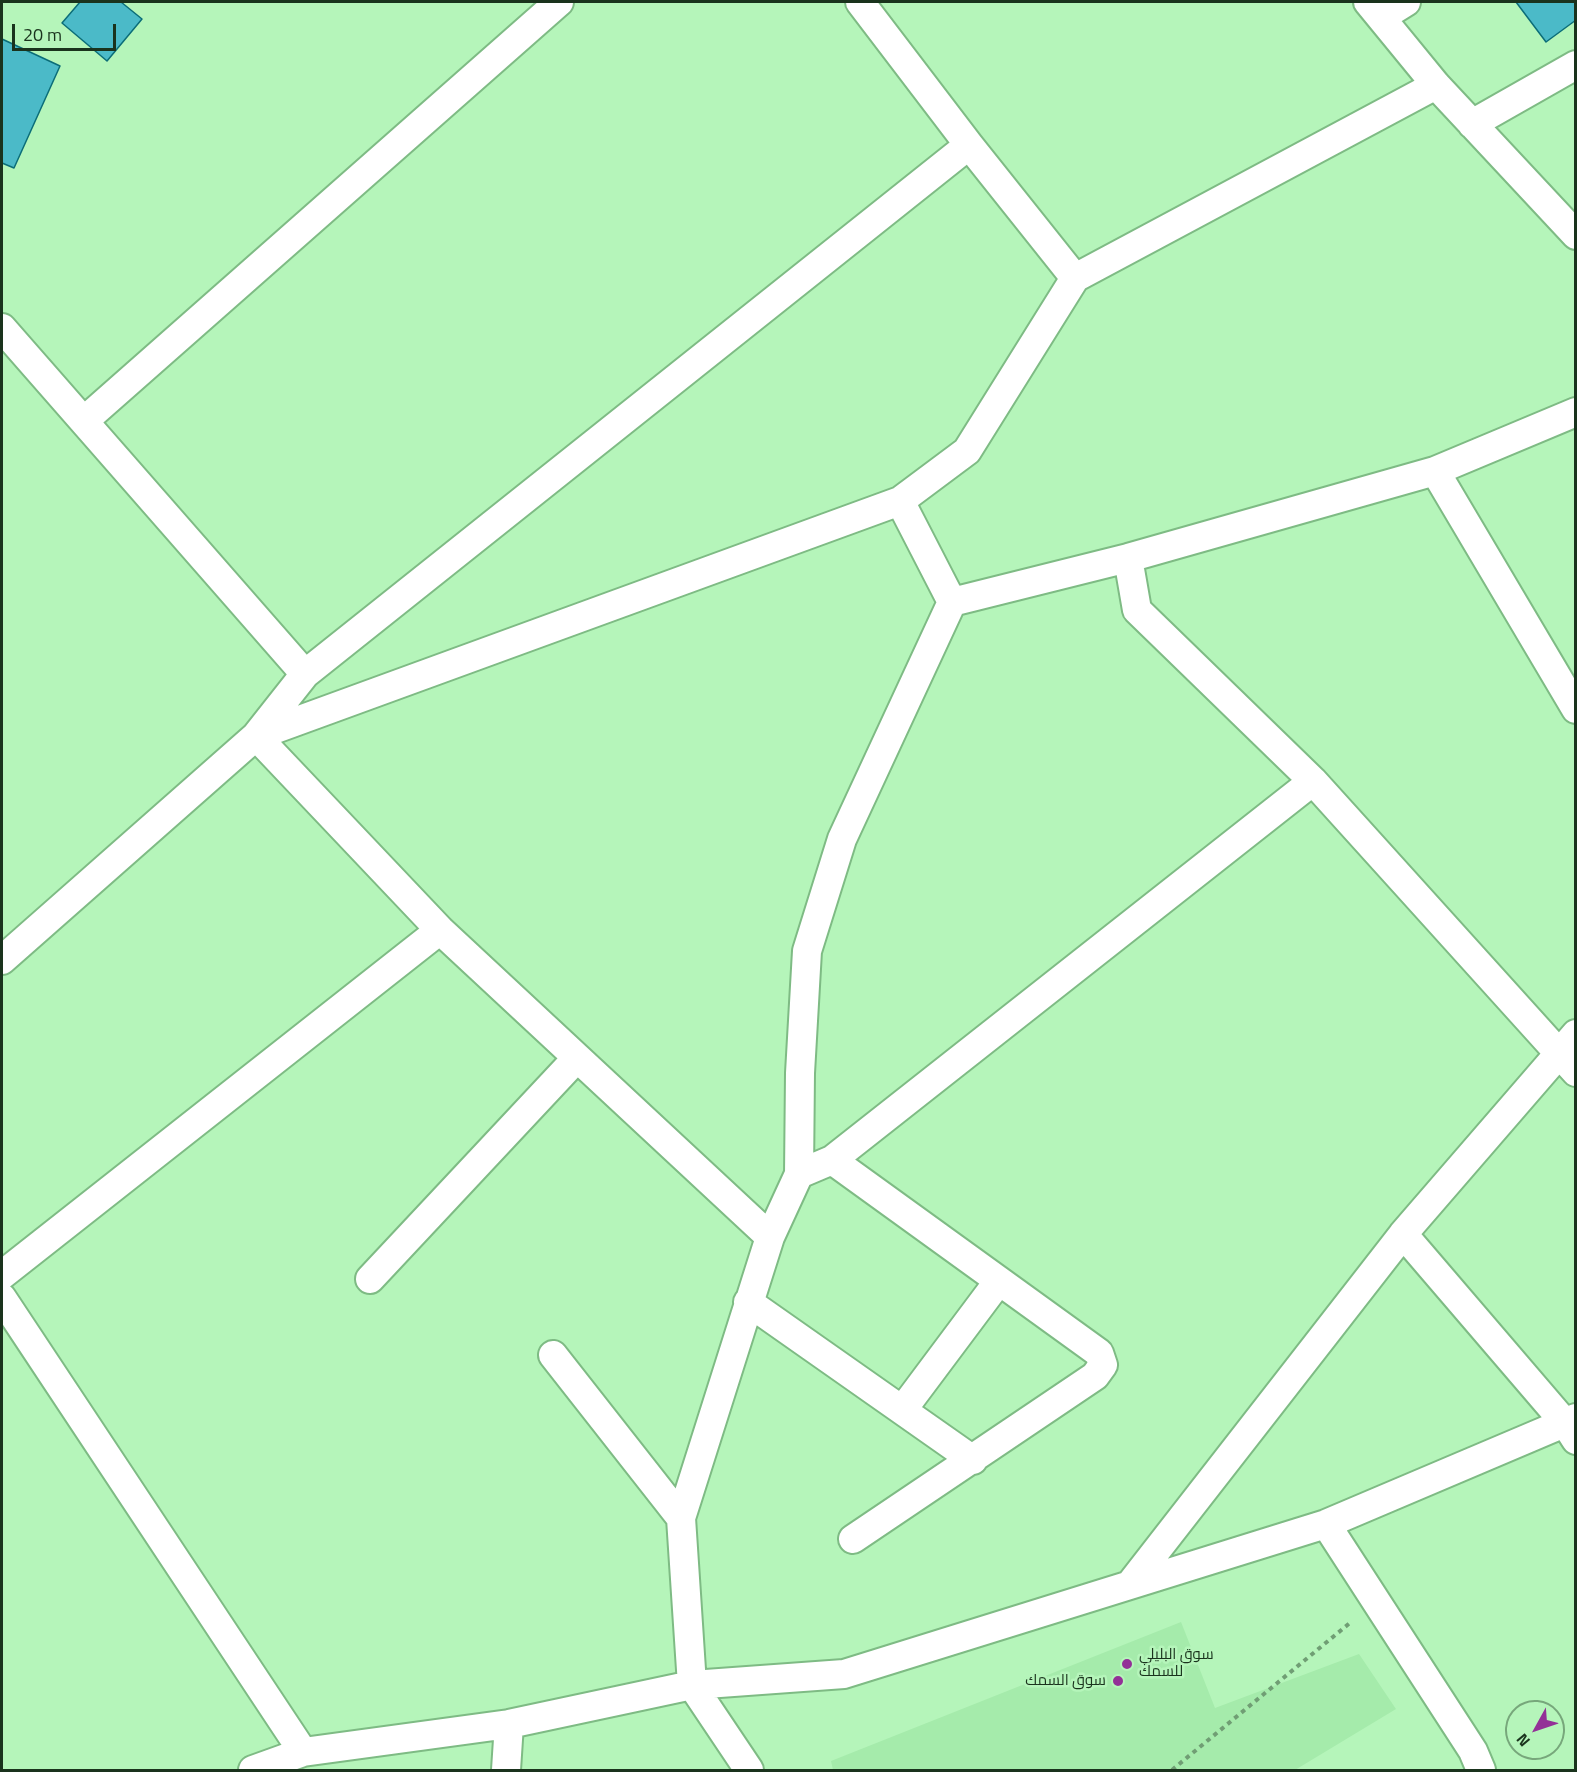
<!DOCTYPE html>
<html>
<head>
<meta charset="utf-8">
<style>
	body { margin:0 }
	#map { position:relative; width:1577px; height:1772px; overflow:hidden; background:#b5f5ba; font-family:"Titillium Web",sans-serif }
	canvas { display:block }
	.frame { position:absolute; inset:0; border:3px solid #1a331d; pointer-events:none }
	.north { position:absolute; left:1505px; top:1700px; width:60px; height:60px; box-sizing:border-box; background:#b5f5ba; border:2px solid #77a77b; border-radius:50%; rotate:230deg; font-size:16px; font-weight:700; line-height:24px; text-align:center; color:#1a331d }
	.north::after { content:''; display:block; margin:auto; width:21px; height:27px; background:#933097; clip-path:polygon(50% 0,100% 100%,50% 72%,0 100%) }
	.scale { position:absolute; left:12px; top:24px; width:104px; height:27px; box-sizing:border-box; border:3px solid #1a331d; border-top:0; padding-left:8px; font-size:18px; line-height:21px; white-space:nowrap; color:#1a331d; -webkit-text-stroke:4px #b5f5ba; paint-order:stroke }
</style>
</head>
<body>
<div id="map">
<canvas width="1577" height="1772"></canvas>
<div class="frame"></div>
<div class="north">N</div>
<div class="scale">20 m</div>
</div>
<script>
const ctx = document.querySelector('canvas').getContext('2d');
ctx.lineJoin = 'round';
function paint(path, color) {
  ctx.fillStyle = color;
  ctx.fill(path, 'evenodd');
}
function strokePath(path, color, width, dash) {
  ctx.strokeStyle = color;
  ctx.lineWidth = width;
  ctx.lineCap = dash ? 'butt' : 'round';
  ctx.setLineDash(dash || []);
  ctx.stroke(path);
}
function write(font, color, halo, rows, align = 'center') {
  ctx.font = font + ' "Titillium Web",Cairo,sans-serif';
  ctx.lineWidth = 5;
  ctx.setLineDash([]);
  ctx.textBaseline = 'middle';
  ctx.strokeStyle = halo;
  ctx.fillStyle = color;
  for (const [text, x, y, turn = 0] of rows) {
    ctx.save();
    ctx.translate(x, y);
    ctx.rotate((+turn || 0) * Math.PI / 180);
    ctx.textAlign = isNaN(turn) ? turn : align;
    if (halo) ctx.strokeText(text, 0, 0);
    ctx.fillText(text, 0, 0);
    ctx.restore();
  }
}
paint(new Path2D(`
	M1181 1622 1215 1708 1359 1654 1396 1709 1295 1770H833L831 1761Z`), '#a5ebab');
const building = new Path2D(`
	M80 2H121L142 19 107 61 62 23Z
	M1516 2H1576V20L1546 42Z
	M2 39 60 66 14 168 2 163Z`);
paint(building, '#4bbac8');
strokePath(building, '#0b6d78', 1.5);
const minor = new Path2D(`
	M860 2 969 145 1075 278
	M1368 2 1436 85 1576 235
	M1382 17 1406 2
	M1472 124 1576 65
	M2 328 305 674
	M85 420 559 2
	M1435 471 1576 709
	M900 501 952 602
	M1128 558 1137 610 1313 781 1576 1072
	M952 602 1128 558 1435 471 1576 412
	M2 960 256 736 900 501 967 451 1075 278 1436 85
	M832 1160 1099 1353 1103 1365 1095 1376 853 1539
	M799 1174 832 1160 1313 781
	M1403 1234 1565 1423 1576 1440
	M770 1237 440 930 256 736 305 674 969 145
	M2 1275 440 930
	M370 1279 576 1059
	M2 1298 303 1752
	M748 1302 973 1460
	M553 1355 681 1518
	M903 1409 998 1282
	M1326 1524 1473 1751 1481 1770
	M1132 1582 1403 1234 1576 1034
	M253 1770 303 1752 509 1724 692 1685 844 1674 1326 1524 1576 1418
	M506 1770 509 1724
	M749 1770 692 1685 681 1518 770 1237 799 1174 800 1073 807 951 842 839 952 602`);
strokePath(minor, '#7ebb84', 32);
strokePath(new Path2D(`
	M1172 1770 1351 1622`), '#709e74', 4, [4.5, 4.5]);
strokePath(minor, '#fff', 28);
for (const [x, y, r, color] of [
	[1127,1664,6,"#933097"],
	[1118,1681,6,"#933097"]
]) {
  const dot = new Path2D();
  dot.arc(x, y, r, 0, 2 * Math.PI);
  ctx.fillStyle = color;
  ctx.fill(dot);
  strokePath(dot, '#b5f5ba', 2);
}
write('15px', '#1a331d', '#b5f5ba', [
	["سوق البليلي",1139,1655],
	["للسمك",1139,1672],
	["سوق السمك",1106,1681,"right"]
], 'left');
</script>
</body>
</html>
